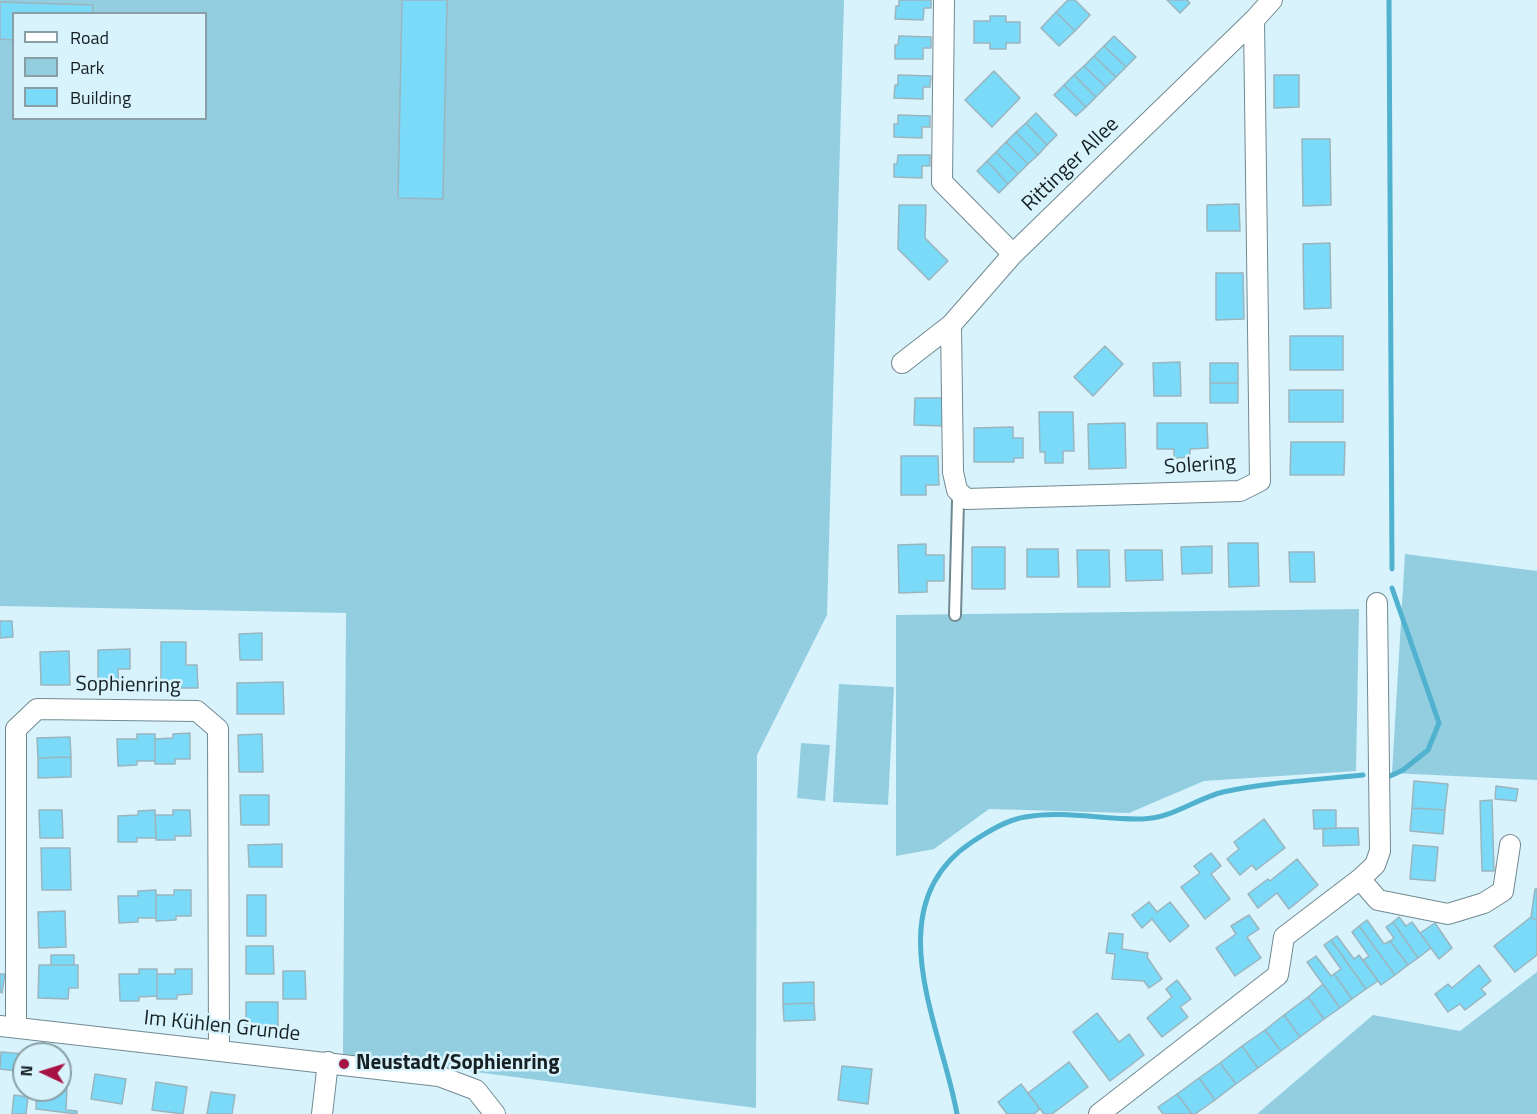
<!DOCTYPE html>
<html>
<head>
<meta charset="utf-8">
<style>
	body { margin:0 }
	#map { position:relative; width:1537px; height:1114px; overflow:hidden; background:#d8f3fc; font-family:"Titillium Web",sans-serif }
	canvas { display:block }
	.legend { position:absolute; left:12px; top:12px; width:195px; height:108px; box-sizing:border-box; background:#d8f3fc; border:2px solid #8a9fa5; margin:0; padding:8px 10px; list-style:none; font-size:18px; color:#162023 }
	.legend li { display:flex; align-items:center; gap:12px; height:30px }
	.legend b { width:30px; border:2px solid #8a9fa5 }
	.north { position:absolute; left:12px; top:1042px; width:60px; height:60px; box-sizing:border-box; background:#d8f3fc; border:2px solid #8a9fa5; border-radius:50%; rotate:274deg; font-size:16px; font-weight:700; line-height:24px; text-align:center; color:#162023 }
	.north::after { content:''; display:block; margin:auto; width:21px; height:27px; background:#a81345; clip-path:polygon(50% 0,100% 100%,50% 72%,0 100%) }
</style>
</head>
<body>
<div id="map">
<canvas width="1537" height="1114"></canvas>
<ul class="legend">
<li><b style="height:8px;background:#fff"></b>Road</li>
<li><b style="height:16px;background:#93cde0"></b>Park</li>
<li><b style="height:16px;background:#7adaf8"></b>Building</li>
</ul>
<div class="north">N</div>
</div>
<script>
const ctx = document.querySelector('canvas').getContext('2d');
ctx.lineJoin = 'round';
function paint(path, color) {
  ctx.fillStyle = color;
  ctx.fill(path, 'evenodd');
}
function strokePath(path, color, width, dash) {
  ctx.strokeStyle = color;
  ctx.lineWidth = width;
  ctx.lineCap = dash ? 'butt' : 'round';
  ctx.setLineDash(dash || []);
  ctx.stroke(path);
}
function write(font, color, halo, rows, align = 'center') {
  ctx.font = font + ' "Titillium Web",sans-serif';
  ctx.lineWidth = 5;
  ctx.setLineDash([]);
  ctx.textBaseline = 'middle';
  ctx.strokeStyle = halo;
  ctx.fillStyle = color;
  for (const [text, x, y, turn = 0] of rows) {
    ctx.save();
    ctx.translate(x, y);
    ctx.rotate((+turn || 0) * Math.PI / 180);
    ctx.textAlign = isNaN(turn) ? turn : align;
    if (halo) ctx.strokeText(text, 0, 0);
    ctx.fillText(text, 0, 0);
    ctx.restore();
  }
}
paint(new Path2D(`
	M0 0H844L827 615 757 755 756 1108 343 1055 346 613 0 606ZM14 14H206V118H14Z
	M1405 554 1537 571V780L1392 773Z
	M1359 609 1356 771 1204 781 1129 813 989 809 934 849 896 856V615Z
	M839 684 894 687 888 805 833 802Z
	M801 743 830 745 825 801 797 798Z
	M1537 972V1114H1257L1373 1015 1460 1031Z`), '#93cde0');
strokePath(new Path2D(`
	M1389 0 1392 569
	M1388 777 1403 770 1428 750 1439 723 1392 588
	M957 1114C942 1028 875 906 972 842 987 832 1006 820 1025 817 1064 810 1103 820 1142 819 1171 819 1195 799 1223 792 1269 782 1316 780 1363 775`), '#50b2cf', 5);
const building = new Path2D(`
	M402 0H447L443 199 398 198Z
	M899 0H931V8H924L923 20 895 19 896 6H899Z
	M1068 0H1075L1090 15 1075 31 1056 12Z
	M1167 0H1187L1190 3 1180 13Z
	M0 2 93 5 92 14H14V40L0 39Z
	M1056 12 1075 31 1059 46 1041 28Z
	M990 16H1006V22H1020V43H1006V49H990V43H974V21H990Z
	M899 36 931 37V48H923V59H895V45H898Z
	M1114 36 1136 57 1126 67 1104 46Z
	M1104 46 1126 67 1116 77 1094 56Z
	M1094 56 1116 77 1106 87 1084 66Z
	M1084 66 1106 87 1096 97 1074 75Z
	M994 71 1020 98 992 127 965 100Z
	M898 75 931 76 930 87H923V99L894 98 895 85H898Z
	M1074 75 1096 97 1086 107 1064 85Z
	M1274 75H1299V107L1274 108Z
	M1064 85 1086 107 1076 116 1054 95Z
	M1036 113 1057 135 1047 145 1026 123Z
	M898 115 930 116V127H922V138L894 137V124H898Z
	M1026 123 1047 145 1038 155 1016 132Z
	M1016 132 1038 155 1028 164 1006 142Z
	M1302 139H1330L1331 205 1303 206Z
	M1006 142 1028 164 1018 174 996 152Z
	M996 152 1018 174 1008 184 987 161Z
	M898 155H930V166H922V178L894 177V164H897Z
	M987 161 1008 184 999 193 977 171Z
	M1239 204 1240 231H1207V205Z
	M899 205H926L925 238 948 261 929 280 898 249Z
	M1330 243 1331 308 1304 309 1303 244Z
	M1216 273H1243L1244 319 1216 320Z
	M1290 336H1343V370H1290Z
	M1105 346 1123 364 1093 396 1074 377Z
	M1180 362 1181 396H1154L1153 363Z
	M1210 363H1238V383H1210Z
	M1210 383H1238V403H1210Z
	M1289 390H1343V422H1289Z
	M915 398H945L944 426 914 425Z
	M1039 412H1073L1074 451H1063V463H1045V452H1040Z
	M1125 423 1126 468 1089 469 1088 424Z
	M1157 423H1207L1208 448 1190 449V457L1174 458V449H1157Z
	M1013 427V438H1023V458H1014V462H974V428Z
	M1291 442H1345L1344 475H1290Z
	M901 456H938L939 485H926V495H901Z
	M1228 543H1258L1259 586 1229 587Z
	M926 544V555H944V581H927V592L899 593 898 545Z
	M1212 546V573L1182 574 1181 547Z
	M972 547H1005V589H972Z
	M1027 549H1058L1059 577H1027Z
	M1077 550H1109L1110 587H1078Z
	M1125 550H1162L1163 580 1126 581Z
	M1289 552H1314L1315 582H1290Z
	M0 621H12L13 637 0 638Z
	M262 633V660H240L239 634Z
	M161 642H186V665H197L198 688H161Z
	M130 649V669H118L119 686 98 687V650Z
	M69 651 70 685H41L40 652Z
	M283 682 284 714H237V683Z
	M190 733V759H175V764H155V739L173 738V734Z
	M137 734H155V761H137V765L118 766 117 739H137Z
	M262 734 263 772H239L238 735Z
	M70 737 71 757 38 758 37 738Z
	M71 757V777L38 778V758Z
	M1414 781 1448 784 1445 810 1412 808Z
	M1496 786 1518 789 1516 801 1495 799Z
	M240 795H269V825H241Z
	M1492 800 1494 871H1482L1480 801Z
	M1412 808 1445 810 1443 834 1410 831Z
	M39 810H62L63 838H40Z
	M155 810 156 838H137V842H118V816L138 815V811Z
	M173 810H190L191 836H175V840H156L155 815H173Z
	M1313 810H1336V828L1314 829Z
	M1264 819 1285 848 1256 870 1252 865 1240 875 1227 859 1239 849 1234 842Z
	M1336 828H1358L1359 845 1323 846V829Z
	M282 844V867H249L248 845Z
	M1413 845 1438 847 1435 881 1410 879Z
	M41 848H70L71 890H42Z
	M1211 853 1221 866 1211 874 1230 899 1205 919 1181 887 1200 873 1194 866Z
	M1297 859 1318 885 1289 909 1277 893 1258 908 1248 894 1268 879 1270 881Z
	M1535 889H1537V921L1531 917Z
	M156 890V918H138V922L119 923 118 896H138V891Z
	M174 890H191V916H176V920L156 921V895H174Z
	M247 895H266V936H247Z
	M1149 902 1157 912 1170 902 1189 926 1170 942 1152 919 1142 928 1132 915Z
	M65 911 66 947 39 948 38 912Z
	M1249 915 1259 929 1247 937 1261 958 1235 976 1216 948 1236 934 1231 926Z
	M1399 917 1406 926 1412 922 1431 948 1418 958 1393 922Z
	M1531 917 1537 921V955L1515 972 1494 946Z
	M1367 920 1384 944 1390 941 1408 965 1395 975 1359 926Z
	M1393 922 1418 958 1408 965 1390 941 1394 938 1386 927Z
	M1435 923 1452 948 1439 959 1420 933Z
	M1359 926 1395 975 1381 985 1363 960 1369 956 1352 932Z
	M1109 933 1123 934 1122 949 1148 953 1147 957 1162 979 1149 988 1144 981 1112 979 1115 954 1106 953Z
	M1337 936 1354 959 1359 955 1378 981 1366 989 1331 940Z
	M1331 940 1366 989 1352 999 1334 974 1341 969 1324 945Z
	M246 946H273L274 974H246Z
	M51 955H74V965H51Z
	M1316 956 1331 976 1334 974 1352 999 1340 1008 1307 962Z
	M39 965H78V988H69L68 999 38 998Z
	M1479 965 1491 981 1481 989 1486 994 1465 1010 1460 1004 1448 1012 1435 994 1448 984 1452 988Z
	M139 969H157V996L139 997V1001H120L119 974H139Z
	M175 969H192V994L177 995V999H157V974H175Z
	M283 971H305L306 999H283Z
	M0 974H5L2 993 0 992Z
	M1177 980 1191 999 1180 1007 1188 1017 1162 1037 1147 1018 1172 997 1166 989Z
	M814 982V1003L783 1004V983Z
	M1323 984 1340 1008 1324 1019 1308 997Z
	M1308 997 1324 1019 1300 1037 1284 1015Z
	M246 1002H278V1026H246Z
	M814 1003 815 1020 784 1021 783 1004Z
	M1097 1013 1119 1042 1129 1034 1144 1055 1110 1081 1073 1032Z
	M1284 1015 1300 1037 1281 1051 1265 1030Z
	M1265 1030 1281 1051 1258 1068 1242 1046Z
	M1242 1046 1258 1068 1236 1084 1220 1063Z
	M1 1052 24 1054V1072L0 1069Z
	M1069 1062 1088 1087 1052 1114H1044L1028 1093Z
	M1220 1063 1236 1084 1215 1100 1199 1078Z
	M842 1066 872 1069 868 1104 838 1100Z
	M95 1074 126 1079 122 1104 91 1099Z
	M1199 1078 1215 1100 1195 1114H1192L1177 1094Z
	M156 1082 187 1087 183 1114 152 1110Z
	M1021 1084 1040 1109 1034 1114H1007L998 1102Z
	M60 1086 67 1087 66 1110 77 1111V1114L36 1109 37 1090H60Z
	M211 1092 235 1095 232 1114H207Z
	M1177 1094 1192 1114H1163L1158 1107Z
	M14 1095 28 1097 26 1114H12Z`);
paint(building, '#7adaf8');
strokePath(building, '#9bb5be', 1.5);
const service = new Path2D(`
	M955 615 958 501 962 495`);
const minor = new Path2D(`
	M944 0 942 182 1013 254
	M951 325 953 472 957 490 966 499 1240 491 1260 481 1254 20
	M902 363 951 325 1013 254 1254 20 1272 0
	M1360 879 1378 900 1448 914 1484 903 1503 891 1510 845
	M0 1026 439 1076 476 1090 495 1114
	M16 1027V729L37 709 197 711 218 729 219 1051
	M322 1114 328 1062
	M1099 1114 1278 975 1284 937 1360 879 1375 865 1380 851 1377 603`);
strokePath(service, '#718a92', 14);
strokePath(minor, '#718a92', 22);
strokePath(service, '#fff', 10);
strokePath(minor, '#fff', 20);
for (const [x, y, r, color] of [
	[344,1064,6,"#a81345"]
]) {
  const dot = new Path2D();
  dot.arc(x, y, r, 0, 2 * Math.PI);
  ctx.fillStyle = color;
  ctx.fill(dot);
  strokePath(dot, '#d8f3fc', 2);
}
write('21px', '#162023', '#d8f3fc', [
	["Rittinger Allee",1071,165,-44],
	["Solering",1200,466,-4],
	["Sophienring",128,686,1],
	["Im Kühlen Grunde",222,1027,6]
]);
write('bold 21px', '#162023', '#d8f3fc', [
	["Neustadt/Sophienring",356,1064]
], 'left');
</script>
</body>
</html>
